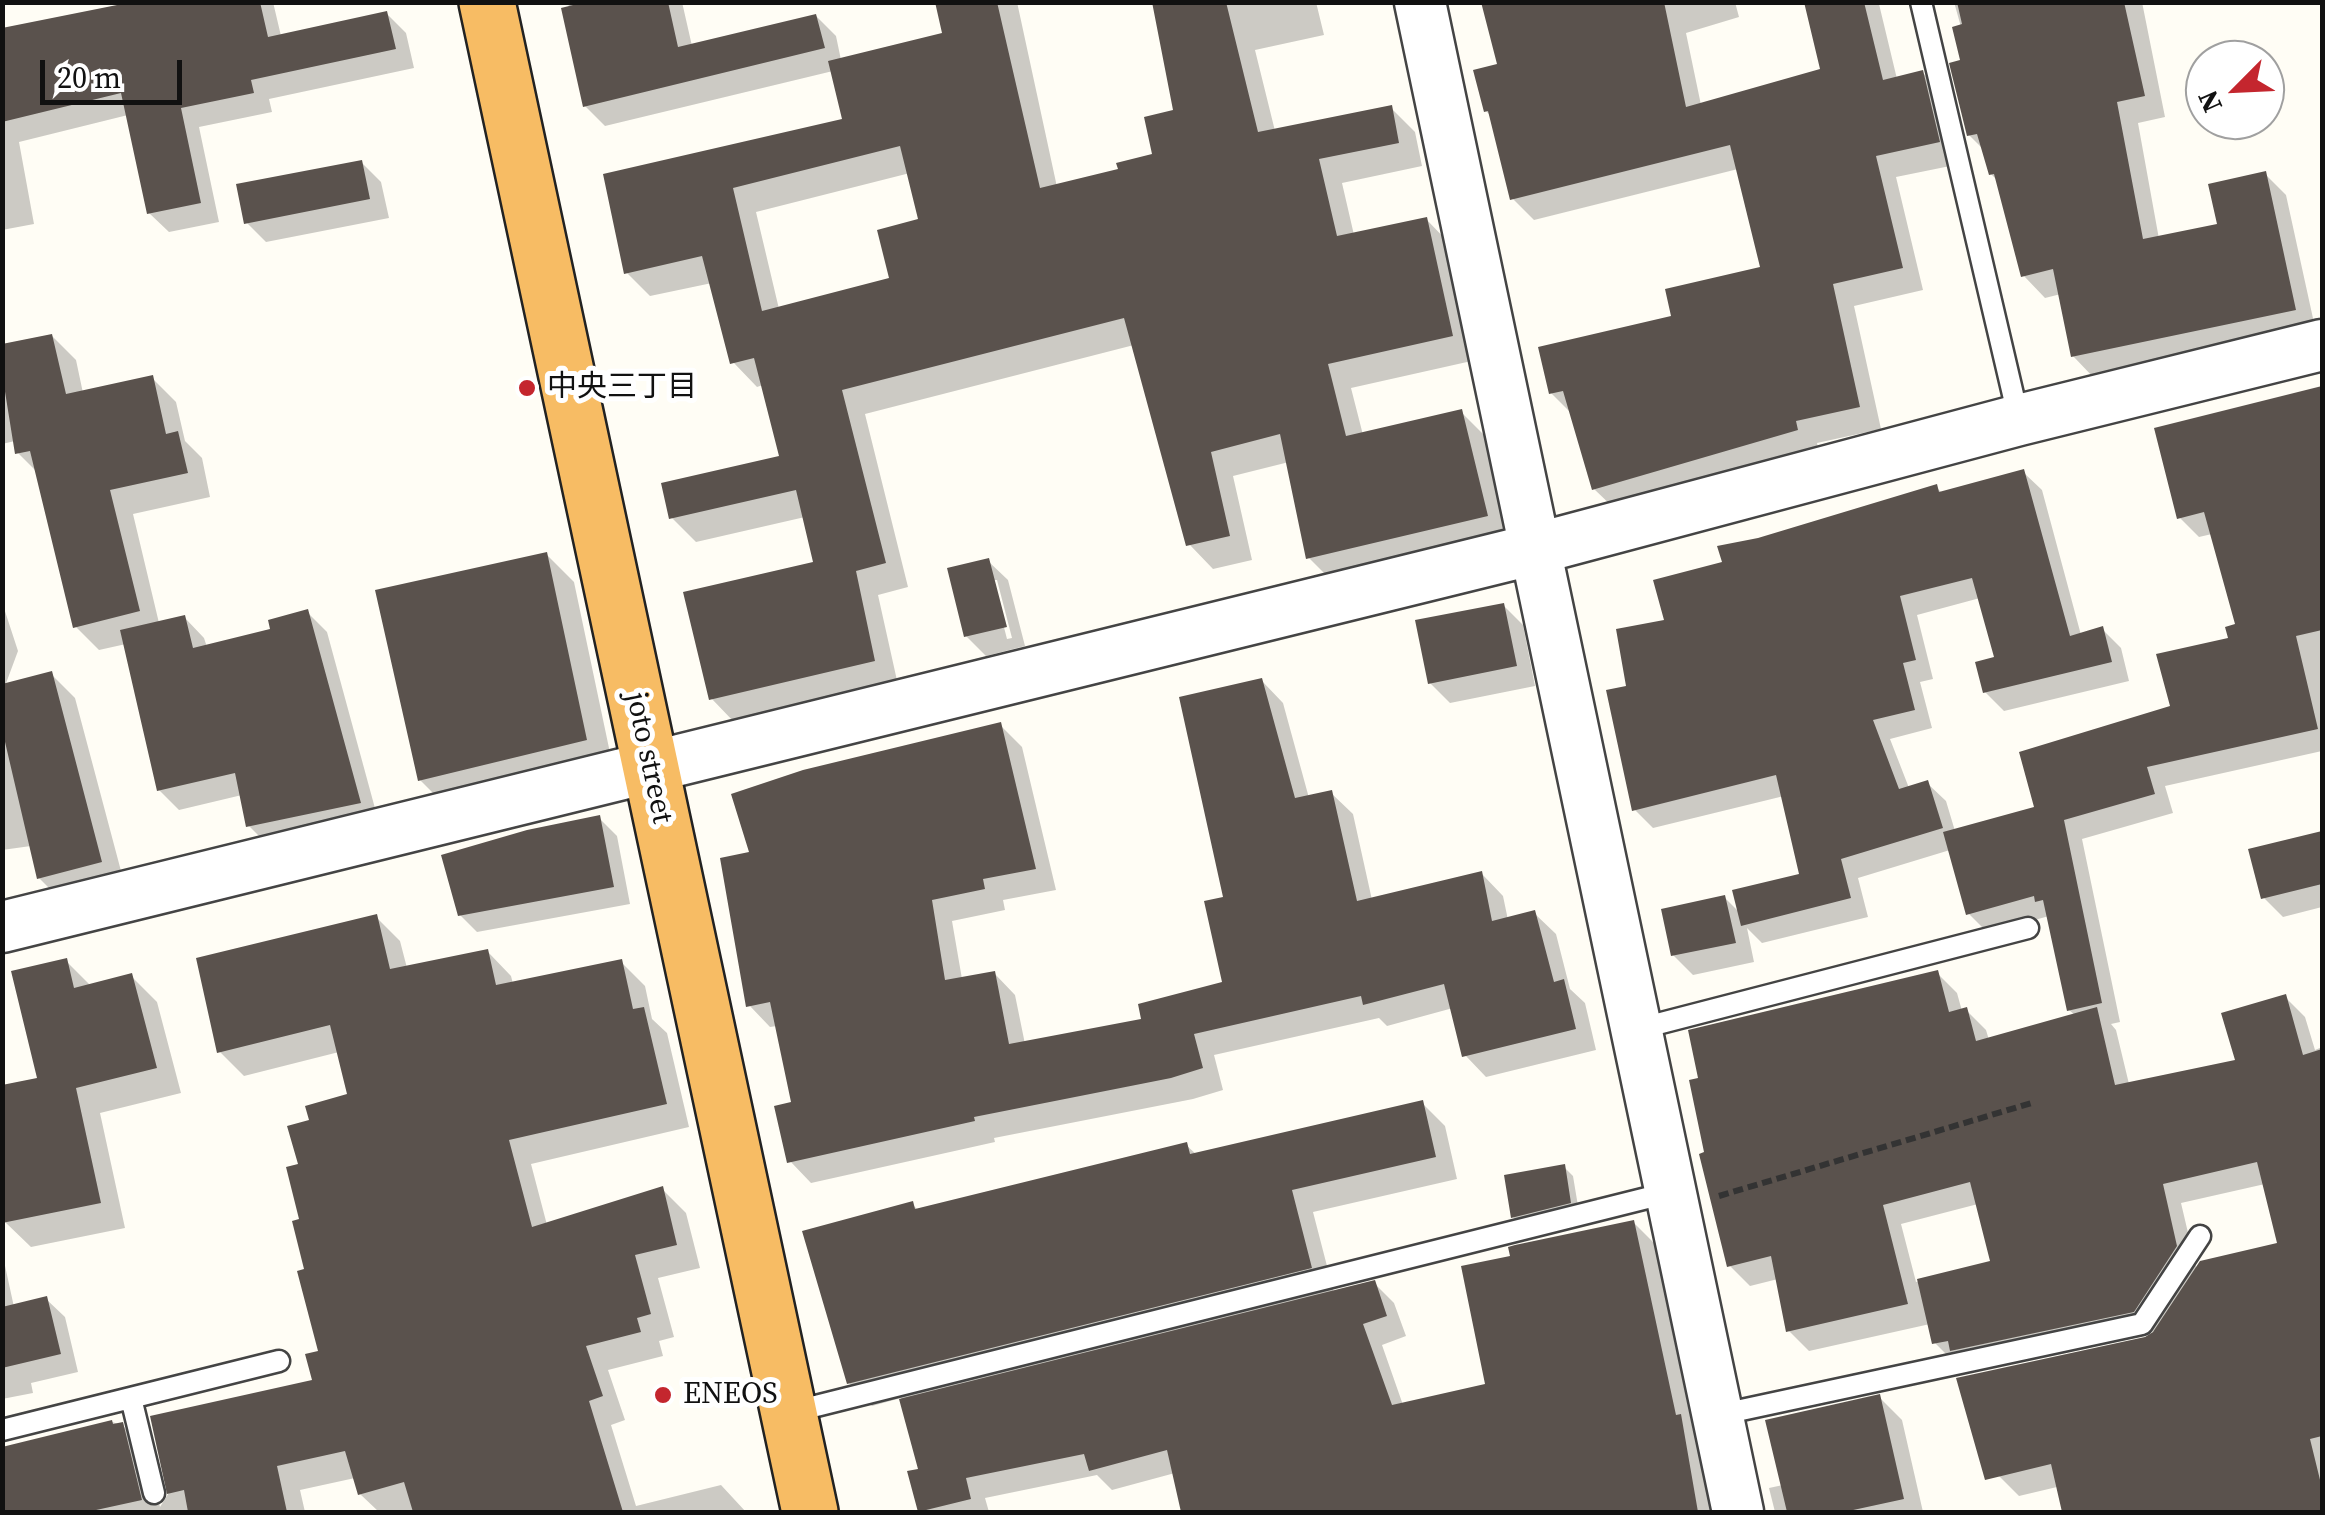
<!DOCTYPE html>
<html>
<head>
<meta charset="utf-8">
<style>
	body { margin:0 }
	#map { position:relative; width:2325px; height:1515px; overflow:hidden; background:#fffdf5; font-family:"Source Serif 4",serif }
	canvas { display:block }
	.frame { position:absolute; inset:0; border:5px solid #111; pointer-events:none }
	.north { position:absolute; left:2185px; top:40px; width:100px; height:100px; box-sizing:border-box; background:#fff; border:2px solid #a0a0a0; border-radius:50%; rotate:246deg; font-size:28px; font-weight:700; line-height:40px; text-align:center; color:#111 }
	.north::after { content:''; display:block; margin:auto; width:35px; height:45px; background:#c4262e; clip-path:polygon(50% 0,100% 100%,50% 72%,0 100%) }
	.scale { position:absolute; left:40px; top:60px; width:142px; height:45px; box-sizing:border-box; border:5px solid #111; border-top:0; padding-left:12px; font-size:30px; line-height:35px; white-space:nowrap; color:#111; -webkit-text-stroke:8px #fff; paint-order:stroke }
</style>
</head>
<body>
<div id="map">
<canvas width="2325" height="1515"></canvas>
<div class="frame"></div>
<div class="north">N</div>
<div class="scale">20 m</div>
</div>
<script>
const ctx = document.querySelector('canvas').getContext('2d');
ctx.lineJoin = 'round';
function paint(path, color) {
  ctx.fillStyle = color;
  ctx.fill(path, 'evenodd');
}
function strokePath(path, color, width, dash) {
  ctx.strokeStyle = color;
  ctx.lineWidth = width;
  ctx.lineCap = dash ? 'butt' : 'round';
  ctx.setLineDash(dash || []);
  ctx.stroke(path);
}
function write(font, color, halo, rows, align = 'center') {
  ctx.font = font + ' "Source Serif 4","Noto Sans JP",serif';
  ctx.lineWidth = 10;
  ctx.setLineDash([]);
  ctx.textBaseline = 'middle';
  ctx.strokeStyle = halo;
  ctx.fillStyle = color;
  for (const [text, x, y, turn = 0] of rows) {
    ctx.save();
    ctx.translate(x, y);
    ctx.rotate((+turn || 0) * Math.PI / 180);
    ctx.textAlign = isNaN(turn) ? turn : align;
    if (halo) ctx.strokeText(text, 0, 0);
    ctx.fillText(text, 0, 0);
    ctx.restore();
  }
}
paint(new Path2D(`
	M149 2H273L281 36 386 13 406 33 414 68 269 99 272 112 199 127 219 222 169 232 149 213 128 115 19 142 34 224 2 230V29Z
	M568 2H682L692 46 816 16 836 36 841 60 945 35 937 2H1017L1057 187 1121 171 1155 156 1176 112 1154 2H1316L1324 35 1255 50 1275 131 1391 108 1415 132 1422 166 1342 183 1354 235 1426 219 1450 244 1476 360 1351 388 1363 435 1461 412 1485 436 1511 540 1333 582 1308 557 1289 462 1233 476 1252 560 1213 569 1189 544 1134 345 865 414 908 587 878 595 898 685 735 723 711 698 816 564 805 517 696 542 672 518 782 458 763 385 757 387 733 362 712 283 650 296 626 272 606 176 845 121 833 71 605 126 585 106ZM910 173 921 221 892 280 779 309 756 212Z
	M1483 2H1735L1739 17 1686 33 1701 105 1823 71 1806 2H1884L1879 4 1897 79 1922 72 1944 94 1960 164 1896 177 1923 290 1854 306 1881 429 1817 443 1819 452 1616 510 1594 489 1572 414 1551 393 1763 269 1738 169 1534 220 1512 198 1492 117 1486 111 1500 66Z
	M1954 2H2142L2165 117 2138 123 2159 239 2220 226 2265 174 2286 195 2316 332 2094 378 2073 356 2061 294 2045 298 2024 276 1998 181 1991 174 1984 150 1969 135 1961 27Z
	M361 162 381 182 389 218 266 242 246 222Z
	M52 336 76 360 83 393 152 378 176 402 185 441 202 458 210 497 133 514 159 623 185 618 204 638 207 647 273 631 307 612 327 632 379 823 269 846 249 826 242 795 179 810 159 790 126 644 99 650 75 626 37 472 18 453 15 441 2 444V366Z
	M2322 389V751L2165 786 2173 813 2082 839 2120 1022 2111 1024 2116 1030 2129 1084 2238 1061 2285 997 2305 1017 2315 1050 2322 1047V1512H2063L2057 1487 2019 1496 1999 1476 2161 1330 1972 1370 1955 1363 1935 1343 1930 1324 1809 1351 1789 1331 1778 1279 1750 1286 1730 1266 1937 973 1957 993 1962 1011 1966 1010 1986 1030 1989 1040 2076 1016 2069 1010 2049 916 1988 933 1968 913 1950 850 1858 878 1868 917 1762 943 1747 928 1754 962 1693 975 1673 955 1724 897 1740 913 1802 875 1784 796 1653 828 1634 809 1629 688 1667 622 1725 564 1758 540 1936 487 1943 494 2023 472 2042 490 2081 635 2102 629 2121 648 2129 681 2004 711 1985 692 1997 659 1980 598 1917 615 1933 679 1920 682 1932 728 1890 739 1909 788 1927 783 1946 801 1955 831 2037 809 2173 707 2231 640 2238 625 2212 534 2199 537 2179 517 2157 429ZM2265 1184 2280 1245 2197 1271 2181 1203ZM1978 1204 1993 1263 1916 1282 1901 1224Z
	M547 555 574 582 613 767 447 807 420 780Z
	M988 561 1008 580 1025 646 986 656 966 636ZM992 580H997L1012 638 1007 639Z
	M2 602 18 651 5 686 51 674 75 698 125 886 63 902 39 878 31 846 2 850Z
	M1503 605 1523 625 1535 686 1450 703 1430 683Z
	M1262 681 1283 703 1309 798 1331 793 1353 814 1372 900 1482 874 1503 896 1508 920 1534 913 1556 934 1570 989 1585 1003 1596 1050 1486 1077 1465 1055 1453 1008 1387 1026 1379 1018 1214 1055 1223 1090 1193 1099 994 1138 995 1142 811 1183 790 1161 794 1104 777 1026 770 1027 749 1005 752 854 1000 725 1022 747 1056 890 1003 900 1005 910 952 921 962 979 994 973 1015 995 1025 1044 1144 1021 1225 984 1226 899Z
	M599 818 617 836 630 904 477 932 460 915Z
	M2322 832V907L2283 917 2263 897 2251 851Z
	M376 917 400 941 407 968 488 952 511 976 513 984 621 962 645 986 652 1019 667 1033 689 1127 531 1164 547 1225 662 1189 686 1213 700 1268 658 1278 674 1337 659 1341 663 1356 608 1370 625 1420 611 1425 636 1506 721 1485 746 1512H379L360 1494 355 1478 300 1490 305 1512H2V1457L112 1422 122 1425 146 1449 160 1507 170 1491 315 1381 321 1352 302 1221 301 1166 312 1122 350 1096 339 1052 244 1076 220 1052Z
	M66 961 91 986 131 976 157 1002 181 1093 100 1113 125 1228 31 1247 5 1222Z
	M1422 1103 1445 1126 1457 1179 1313 1212 1334 1293 1374 1283 1394 1303 1406 1336 1382 1345 1403 1405 1488 1386 1513 1258 1634 1223 1654 1243 1693 1430 1700 1437 1712 1510 1184 1512 1175 1473 1112 1490 1097 1475 985 1498 989 1512H921L910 1473 921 1470 901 1398 872 1406 849 1383 912 1204 919 1211 1186 1145 1197 1155Z
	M1564 1167 1573 1176 1579 1212 1523 1226 1513 1217Z
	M2 1252 14 1307 46 1299 65 1317 78 1372 31 1383 33 1393 2 1399Z
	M1879 1397 1902 1420 1923 1512H1775L1769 1488 1783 1485Z`), '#0003');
paint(new Path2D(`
	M132 2H260L268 37 387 11 396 49 251 80 254 93 181 108 201 203 147 214 121 93 2 122V28Z
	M585 2H668L678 47 816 14 825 48 583 107 561 8Z
	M935 2H997L1040 188 1118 169 1116 163 1152 154 1144 117 1173 110 1152 2H1226L1258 132 1392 105 1399 143 1319 159 1337 236 1427 217 1453 336 1328 364 1346 436 1462 409 1488 516 1306 559 1280 434 1211 452 1230 536 1186 546 1124 318 842 390 886 563 856 571 875 661 709 700 683 592 813 562 796 490 669 519 661 483 779 456 754 358 730 364 702 256 624 274 603 174 842 119 828 61 942 33ZM900 146 918 219 877 230 889 278 762 311 733 188Z
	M1481 2H1664L1686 107 1820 69 1804 2H1864L1883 80 1923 70 1940 142 1876 156 1903 268 1833 284 1860 407 1796 421 1798 430 1592 490 1563 391 1549 394 1538 347 1671 316 1665 289 1760 267 1730 145 1510 200 1488 111 1484 112 1473 70 1497 64Z
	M1957 2H2124L2145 96 2117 102 2143 239 2217 224 2208 184 2266 171 2296 310 2071 357 2053 269 2021 277 1994 174 1989 175 1977 134 1967 136 1949 63 1960 60 1952 27 1962 24Z
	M362 160 370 199 244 224 236 184Z
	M52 334 66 394 153 375 166 434 178 431 188 473 110 490 140 611 73 628 30 451 15 454 2 373V344Z
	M2322 386V630L2296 636 2318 729 2147 767 2155 794 2064 820 2102 1003 2067 1011 2043 900 2035 902 2034 896 1966 915 1943 832 2034 807 2019 752 2170 706 2156 654 2228 638 2225 627 2235 624 2204 512 2177 519 2154 428Z
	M2024 469 2070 636 2103 626 2112 662 1983 693 1975 662 1994 657 1972 578 1900 596 1916 660 1903 663 1915 710 1873 720 1899 789 1928 780 1943 828 1841 859 1851 898 1741 926 1732 890 1799 874 1776 775 1632 811 1606 690 1626 686 1616 629 1664 620 1653 580 1722 562 1717 546 1758 538 1937 484 1939 492Z
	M547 552 587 740 418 781 375 590Z
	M989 558 1007 627 964 637 947 568Z
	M1504 603 1517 666 1428 684 1415 620Z
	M308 609 361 803 246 827 235 773 157 791 120 630 185 615 193 648 270 629 268 620Z
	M52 671 102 862 37 879 2 729V684Z
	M1262 678 1295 798 1332 790 1357 901 1482 871 1492 921 1535 910 1554 982 1564 979 1576 1029 1462 1057 1444 984 1363 1005 1361 996 1194 1034 1203 1068 1171 1078 974 1117 975 1121 787 1163 774 1106 791 1102 770 1002 746 1007 720 858 749 852 731 794 803 770 1001 722 1036 869 983 879 985 889 932 900 945 980 995 971 1009 1044 1141 1019 1138 1004 1222 982 1204 901 1223 897 1179 697Z
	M600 815 614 887 458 916 441 855 527 830Z
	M2322 831V884L2261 899 2248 849Z
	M1725 895 1736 943 1671 956 1661 909Z
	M377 914 390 969 488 949 496 985 622 959 633 1009 644 1007 667 1104 509 1140 532 1227 663 1186 677 1245 635 1255 651 1314 637 1318 641 1332 586 1346 603 1396 589 1401 623 1512H413L404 1482 358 1495 345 1451 277 1466 287 1512H188L184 1490 167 1494 150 1416 312 1380 305 1354 318 1351 297 1271 304 1269 292 1221 299 1219 286 1167 298 1164 287 1126 309 1120 305 1106 347 1094 330 1025 217 1053 196 958Z
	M67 958 74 988 132 973 157 1068 76 1088 101 1203 2 1223V1085L37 1078 11 971Z
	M1938 970 1949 1012 1967 1007 1976 1041 2097 1007 2115 1085 2235 1060 2221 1013 2286 994 2303 1055 2322 1049V1436L2310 1439 2322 1488V1512H2062L2051 1464 1985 1480 1956 1378 2145 1337 2153 1332 2200 1261 2277 1243 2257 1162 2163 1184 2177 1246 2134 1312 1950 1351 1948 1341 1932 1344 1917 1279 1990 1261 1970 1182 1883 1205 1908 1304 1786 1332 1771 1256 1727 1267 1699 1154 1704 1152 1689 1080 1698 1078 1688 1030Z
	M1423 1100 1436 1157 1292 1190 1312 1268 847 1384 802 1231 913 1201 915 1209 1187 1142 1190 1154Z
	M1565 1164 1571 1203 1511 1218 1504 1175Z
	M1634 1220 1676 1415 1681 1414 1698 1512H1181L1167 1450 1089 1471 1084 1454 966 1478 971 1499 918 1512 907 1471 918 1469 899 1399 1375 1280 1387 1316 1363 1324 1392 1405 1485 1384 1461 1266 1510 1256 1508 1247 1515 1245Z
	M47 1296 61 1354 2 1368V1307Z
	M1880 1394 1904 1499 1844 1512H1787L1765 1420Z
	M112 1420 113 1424 123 1422 142 1500 87 1512H2V1447Z`), '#5a524d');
const service = new Path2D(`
	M1921 2 2019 420
	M1638 1029 2028 928
	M131 1398 154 1493
	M792 1412 1671 1192
	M1718 1415 2142 1324 2200 1236
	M2 1430 279 1361`);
const tertiary = new Path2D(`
	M1420 2 1738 1512
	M2 927 1535 549 2019 420 2322 345`);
const trunk = new Path2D(`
	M487 2 810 1512`);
strokePath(service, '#444', 25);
strokePath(tertiary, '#444', 55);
strokePath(trunk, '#222', 60);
strokePath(new Path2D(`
	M1719 1196 2035 1102`), '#333', 6, [10, 5]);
strokePath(service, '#fff', 20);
strokePath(tertiary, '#fff', 50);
strokePath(trunk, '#f7bc64', 55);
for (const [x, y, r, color] of [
	[527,388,10,"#c4262e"],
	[663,1395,10,"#c4262e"]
]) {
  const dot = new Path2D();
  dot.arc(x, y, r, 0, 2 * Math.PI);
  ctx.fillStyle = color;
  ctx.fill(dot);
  strokePath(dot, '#fff', 4);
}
write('30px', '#111', '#fff', [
	["中央三丁目",547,388],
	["ENEOS",683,1395]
], 'left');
write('30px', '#111', '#fff', [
	["joto street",648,758,78]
]);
</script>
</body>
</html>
